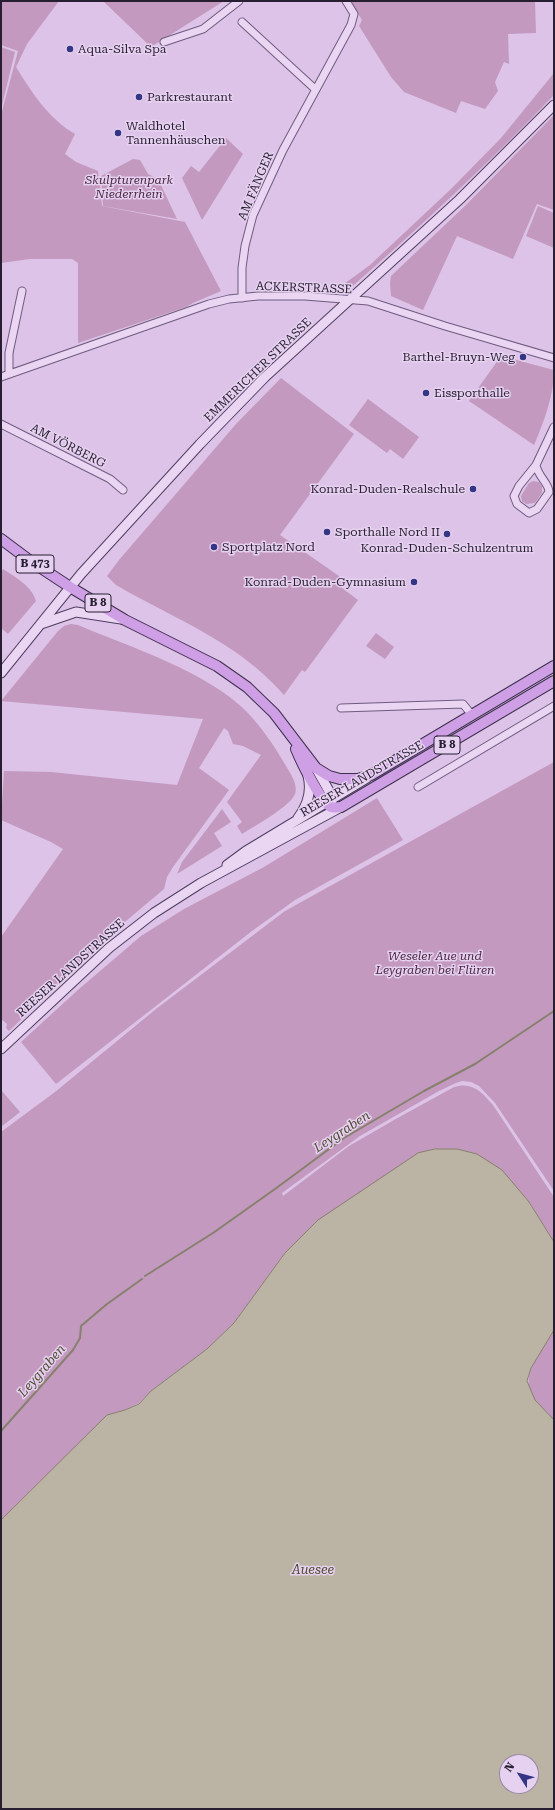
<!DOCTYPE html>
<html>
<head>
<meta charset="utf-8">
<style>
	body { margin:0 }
	#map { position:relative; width:555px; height:1810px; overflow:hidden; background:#dcc3e7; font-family:"Roboto Serif",serif }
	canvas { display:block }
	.frame { position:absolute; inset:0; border:2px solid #271e31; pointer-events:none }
	.north { position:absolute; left:499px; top:1754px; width:40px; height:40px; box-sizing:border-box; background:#e6d1f0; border:1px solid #9a89a4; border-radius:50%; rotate:306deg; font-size:11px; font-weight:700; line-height:16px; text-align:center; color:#271e31 }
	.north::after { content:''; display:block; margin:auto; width:14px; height:18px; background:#343685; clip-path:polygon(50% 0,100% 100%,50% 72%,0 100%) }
</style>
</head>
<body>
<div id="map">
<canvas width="555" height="1810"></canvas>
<div class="frame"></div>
<div class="north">N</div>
</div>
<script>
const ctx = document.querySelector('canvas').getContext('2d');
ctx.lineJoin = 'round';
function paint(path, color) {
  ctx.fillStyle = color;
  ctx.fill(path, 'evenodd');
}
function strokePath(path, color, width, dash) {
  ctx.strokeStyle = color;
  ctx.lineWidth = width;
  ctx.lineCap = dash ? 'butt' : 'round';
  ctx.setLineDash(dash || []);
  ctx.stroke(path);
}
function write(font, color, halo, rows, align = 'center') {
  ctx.font = font + ' "Roboto Serif",serif';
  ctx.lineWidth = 3;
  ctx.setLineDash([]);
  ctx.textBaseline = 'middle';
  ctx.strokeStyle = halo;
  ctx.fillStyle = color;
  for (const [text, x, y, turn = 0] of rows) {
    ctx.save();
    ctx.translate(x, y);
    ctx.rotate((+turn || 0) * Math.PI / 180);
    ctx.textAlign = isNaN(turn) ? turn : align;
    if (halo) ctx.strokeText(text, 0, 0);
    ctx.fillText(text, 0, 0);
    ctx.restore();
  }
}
paint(new Path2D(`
	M1 1H59L27 44 16 67C32 93 49 119 75 134L65 154 76 162 98 171 102 206 185 222 221 291 193 303 186 307 78 343V263L72 259H30L1 263V115L18 51 1 45Z
	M103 1H224L151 47Z
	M350 1H535L536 33 508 34 509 64 504 62 495 82 498 91 485 109 461 101 456 113 404 92 391 77 359 26 362 20Z
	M1 47 15 52 1 109Z
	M554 73V95C488 164 419 228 347 291L343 292 341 289 344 284 370 265 451 189 501 138Z
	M554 115V210L537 204 513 259 457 236 423 310 391 296 390 283 391 276 466 205Z
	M226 138 243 154 202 220 182 178 191 166 199 172Z
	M133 159 140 160 148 174 158 179 177 219 103 206 101 176Z
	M538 206 554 213V248L526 236Z
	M501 356 554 370C554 395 544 422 534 445L469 401Z
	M281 378 354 434 280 535 339 576 342 588 358 600 305 672 302 670 284 695C237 641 176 620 116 585L107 576 119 560 236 424Z
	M368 399 419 437 403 459 390 449 387 453 349 425Z
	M533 481 539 482 542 486V493L535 503 526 504 522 501 521 496 529 483Z
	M3 569C15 577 32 586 36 601L8 634 1 628V572Z
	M71 624 78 625C130 647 208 672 247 712 261 727 273 744 283 761 288 770 299 784 295 794 291 806 253 827 242 834L237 826 242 822 227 802 261 755 243 746 233 744 228 731 224 728 199 768 229 790 173 867 167 877 164 889 107 937 9 1031 6 1028 7 1024 1 1019V937L63 849 51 842 1 820 4 771 51 772 177 785 203 719 1 701 58 631 64 626Z
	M376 633 394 647 385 659 366 646Z
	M554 762V1191L495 1103 479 1086 471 1082 462 1081 456 1083 439 1091 360 1136 282 1193 283 1196 349 1146 394 1120 454 1087C472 1081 483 1093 493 1105L554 1197V1242L529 1202 501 1170 285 1253 234 1323 207 1349 151 1391 139 1403 125 1410 107 1416 1 1520V1132L55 1092 156 1009 285 911Z
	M377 798 403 840 295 900 252 931 56 1084 21 1042 79 989 141 936 184 909 264 867Z
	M222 809 231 822 214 833 222 846 177 874 182 862Z
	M1 1090 20 1112 1 1127Z
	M554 1330V1420C548 1414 540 1407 534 1400 518 1376 541 1351 554 1330Z`), '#c399bf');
const water = new Path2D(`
	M435 1149H457L477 1154 502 1170 529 1202 554 1242V1330L531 1368 527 1381 535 1400 554 1420V1809H1V1520L107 1415 125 1410 139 1404 151 1391 207 1349 234 1323 285 1253 318 1220 418 1153ZM507 1762H531V1786H507Z`);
paint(water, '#bbb4a4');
strokePath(water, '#87806d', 1);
strokePath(new Path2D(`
	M145 1276 213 1233 275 1189 344 1138 424 1091 475 1064 554 1011
	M1 1431 73 1350 80 1338 81 1326 107 1304 142 1279`), '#87806d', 2);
const street = new Path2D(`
	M242 22 315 89
	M164 42 203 29 239 1
	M242 298V268L245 246 253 215 283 150 351 25 354 14 346 1
	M9 373V353L22 291
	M1 377 209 304 229 299 258 296H305L368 301 445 326 554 358
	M1 424 110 479 123 490
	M536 465C538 477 549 483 549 492L537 509 529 513 517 504 514 496 519 486 536 465 554 427
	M341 708 463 704 472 715
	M418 787 554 706`);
const secondary = new Path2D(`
	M41 624 76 612 121 619
	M1 673 81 574 200 444 265 377 460 199 554 105
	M316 768 329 791 332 805
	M298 818C308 805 312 792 308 776
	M227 865 246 851 367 778
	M1 1049 109 948 154 913 201 883 341 807`);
const primary = new Path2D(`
	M1 539 29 560 70 587 125 620 217 666 247 687 274 713 316 768 329 776 340 779H358L371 775 554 666
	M296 749C301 761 320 801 331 807 334 808 338 807 341 807L554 681`);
strokePath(street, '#6e5c7f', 9);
strokePath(secondary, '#4f3f60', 11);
strokePath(primary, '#3d304d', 12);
strokePath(street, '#ead5f3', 7);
strokePath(secondary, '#ead5f3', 9);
strokePath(primary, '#cf9fe6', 10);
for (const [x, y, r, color] of [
	[70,49,4,"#343685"],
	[139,97,4,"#343685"],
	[118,133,4,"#343685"],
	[523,357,4,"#343685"],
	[426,393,4,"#343685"],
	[473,489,4,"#343685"],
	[327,532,4,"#343685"],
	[447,534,4,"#343685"],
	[214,547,4,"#343685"],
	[414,582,4,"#343685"]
]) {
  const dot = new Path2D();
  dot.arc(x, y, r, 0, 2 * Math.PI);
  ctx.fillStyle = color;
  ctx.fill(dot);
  strokePath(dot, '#e6d1f0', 1.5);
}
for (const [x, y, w] of [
	[35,564,38],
	[98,603,26],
	[447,745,26]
]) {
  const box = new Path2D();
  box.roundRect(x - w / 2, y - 9, w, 18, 3);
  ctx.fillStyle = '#e6d1f0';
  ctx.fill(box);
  strokePath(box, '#271e31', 1);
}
write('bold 11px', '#271e31', null, [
	["B 473",35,564],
	["B 8",98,603],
	["B 8",447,745]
]);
write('12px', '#271e31', '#e6d1f0', [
	["Aqua-Silva Spa",78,49],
	["Parkrestaurant",147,97],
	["Waldhotel",126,126],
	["Tannenhäuschen",126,140],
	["Barthel-Bruyn-Weg",515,357,"right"],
	["Eissporthalle",434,393],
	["Konrad-Duden-Realschule",465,489,"right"],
	["Sporthalle Nord II",335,532],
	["Sportplatz Nord",222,547],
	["Konrad-Duden-Schulzentrum",447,548,"center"],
	["Konrad-Duden-Gymnasium",406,582,"right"]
], 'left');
write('italic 12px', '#4a2842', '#e6d1f0', [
	["Skulpturenpark",129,180],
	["Niederrhein",129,194],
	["Weseler Aue und",435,956],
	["Leygraben bei Flüren",435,970]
]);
write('12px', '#271e31', '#e6d1f0', [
	["AM FÄNGER",256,186,-67],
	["ACKERSTRASSE",304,288,2],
	["EMMERICHER STRASSE",258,370,-44],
	["AM VÖRBERG",68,446,27],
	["REESER LANDSTRASSE",362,779,-30],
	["REESER LANDSTRASSE",71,968,-42]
]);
write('italic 13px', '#4e4c2f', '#e6d1f0', [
	["Leygraben",342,1132,-33],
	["Leygraben",42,1371,-49],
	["Auesee",313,1570]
]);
</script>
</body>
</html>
